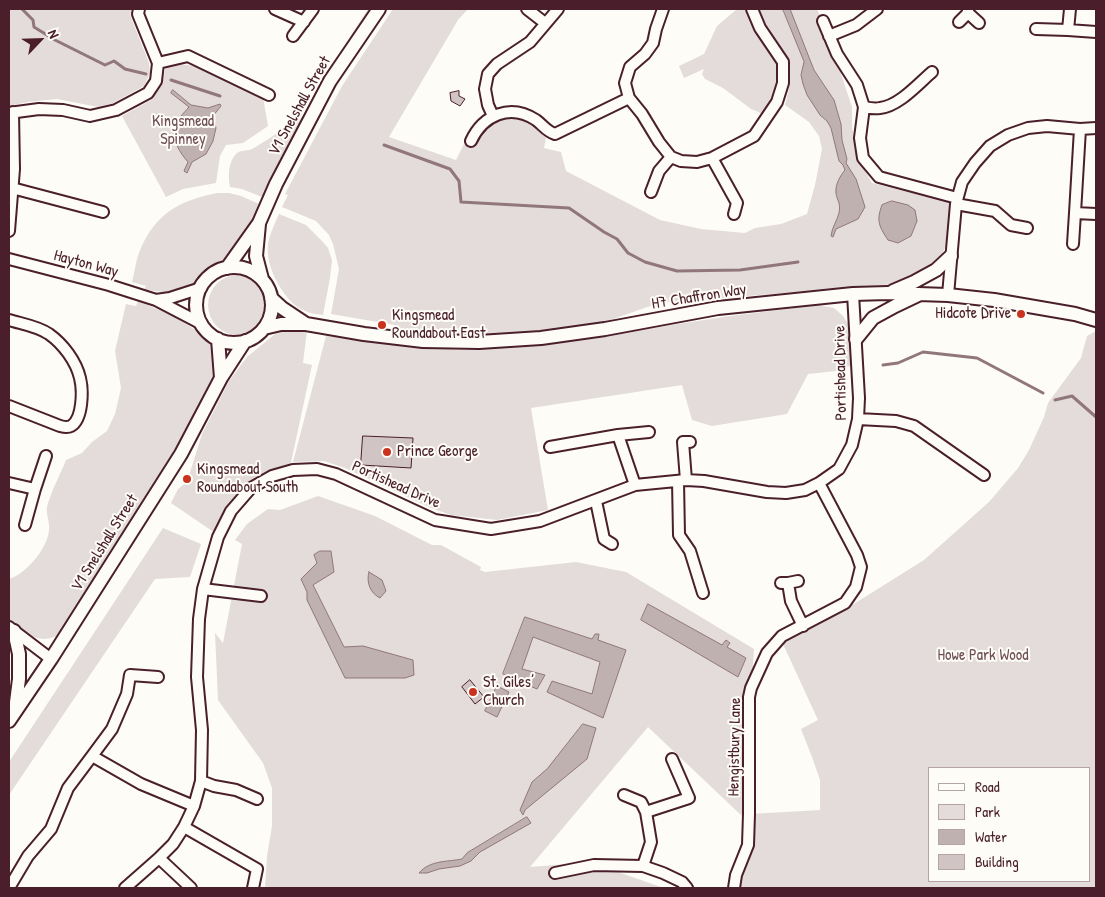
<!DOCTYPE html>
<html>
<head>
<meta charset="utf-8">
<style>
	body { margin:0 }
	#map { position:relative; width:1105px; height:897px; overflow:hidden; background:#fdfcf7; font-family:"Patrick Hand",sans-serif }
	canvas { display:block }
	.frame { position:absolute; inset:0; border:10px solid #4a1f2b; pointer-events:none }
	.legend { position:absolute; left:928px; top:767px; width:162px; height:115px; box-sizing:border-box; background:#fdfcf7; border:1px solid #b5a4a5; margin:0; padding:6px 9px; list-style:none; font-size:15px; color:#4a1f2b }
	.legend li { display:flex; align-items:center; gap:10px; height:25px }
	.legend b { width:25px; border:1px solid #b5a4a5 }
	.north { position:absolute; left:15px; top:15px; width:50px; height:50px; -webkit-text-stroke:4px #fdfcf7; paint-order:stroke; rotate:66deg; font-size:14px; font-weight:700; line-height:20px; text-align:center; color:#4a1f2b }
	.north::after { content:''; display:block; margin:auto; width:18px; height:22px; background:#4a1f2b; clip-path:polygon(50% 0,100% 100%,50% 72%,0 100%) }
</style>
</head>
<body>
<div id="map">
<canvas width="1105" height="897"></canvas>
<div class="frame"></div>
<ul class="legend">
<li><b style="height:6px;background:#fdfcf7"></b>Road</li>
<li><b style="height:14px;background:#e3dcda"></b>Park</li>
<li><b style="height:14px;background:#c0b1b1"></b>Water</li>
<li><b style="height:14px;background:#d0c5c4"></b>Building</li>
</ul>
<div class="north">N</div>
</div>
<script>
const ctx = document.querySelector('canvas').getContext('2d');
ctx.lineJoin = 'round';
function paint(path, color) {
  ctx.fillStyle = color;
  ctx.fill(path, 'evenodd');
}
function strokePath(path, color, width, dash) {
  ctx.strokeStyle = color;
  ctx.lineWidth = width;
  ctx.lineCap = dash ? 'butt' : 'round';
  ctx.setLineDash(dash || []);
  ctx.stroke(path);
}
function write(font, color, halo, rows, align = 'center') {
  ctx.font = font + ' "Patrick Hand",sans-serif';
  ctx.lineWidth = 4;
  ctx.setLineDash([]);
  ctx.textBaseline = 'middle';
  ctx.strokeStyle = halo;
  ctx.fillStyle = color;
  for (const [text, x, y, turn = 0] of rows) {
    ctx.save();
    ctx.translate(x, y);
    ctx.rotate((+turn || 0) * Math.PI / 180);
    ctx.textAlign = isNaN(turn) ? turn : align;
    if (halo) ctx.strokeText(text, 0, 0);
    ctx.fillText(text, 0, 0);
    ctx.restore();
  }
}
paint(new Path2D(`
	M9 9H132L130 15 149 63 150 73 144 86 113 103 98 107 57 99 28 102 9 106Z
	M368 9H374L262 197 242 189 230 187C228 177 228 162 236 154 241 149 248 152 254 148 269 139 284 128 300 119L304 114 355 29Z
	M393 9H468L458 20 389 137 456 160 464 144 476 147C477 142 479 136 482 132 492 120 514 114 528 122 535 126 540 133 546 138L544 148 561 152 566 171 660 220 701 229 745 233 755 228 781 224 807 214 815 185 822 149 819 136 809 122 785 105C787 97 790 87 790 78 791 55 767 31 758 9H817L829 38 852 107V127L859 161 872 183 952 203 948 240 939 262 925 273 895 284 874 286 659 303 596 325 517 336 427 334 395 328V325L331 314 339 269 333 244 329 235 316 221 282 207 288 195 285 194 342 86Z
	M737 9H745C752 22 759 34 767 46 771 51 776 57 778 63 784 81 773 100 763 114L751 109 723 88 705 79 702 74 704 69 684 78 679 66 704 54 717 26Z
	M177 64 195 66 263 97 268 126 243 143 226 145 220 156 216 183 183 189 166 197 122 116 151 100 162 85 166 65Z
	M217 193H229L241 196 259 204 256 217 235 251 216 269 194 284 174 293 144 290 146 286 132 282C135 271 136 258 141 248 156 213 181 200 217 193Z
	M279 214 306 225 323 242 328 248 332 260 330 278 323 315C315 314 308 313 301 309 285 301 269 272 268 254 266 240 274 226 279 214Z
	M208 305a30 30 0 1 1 60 0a30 30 0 1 1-60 0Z
	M138 301C165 312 192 324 214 345L215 377 198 416 64 632C40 647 29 635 9 621V579C26 574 48 548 49 530 50 522 46 515 47 507 51 491 60 475 66 460L82 453 92 442 107 431 115 414 121 388 115 351 126 304 136 306Z
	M819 305 834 308 843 316 850 327 853 365 836 371 808 374 787 414 712 426 692 420 682 385 531 408 548 510 497 520 451 515 431 508 345 468 324 461 293 462 326 336 412 347 465 350 536 346 730 316Z
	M291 329 307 330 303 363 312 365 290 467 232 503 223 515 215 533 171 503 178 489 187 482 202 434 229 381 247 357 275 334Z
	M1096 331V888H734L748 845 749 814 820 810V780L812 757 801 729 818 720 783 644 796 635 818 625 849 607 924 560 989 502 1018 468 1029 450 1044 417 1048 403 1081 358 1087 336ZM929 768H1089V881H929Z
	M318 496 375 516 432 545H441L481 567 480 570 485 572 576 562 626 572 754 649 742 816 648 727 530 867 589 862 664 888H265L267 856 272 826V788L263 763 218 700 215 633 223 643 242 544 235 540 247 524 268 509 280 510Z
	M163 528 201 544 190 577 155 579 9 795V762Z`), '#e3dcda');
const water = new Path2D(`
	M783 9H790L814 70 834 100 841 124 842 140 847 159 846 163 856 179 865 207 858 219 836 229 833 237 831 236C832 227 837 221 839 213 841 202 837 201 836 193 835 185 840 176 845 170L843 165 839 161 831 128 827 121 820 115 807 95 803 84 801 75 804 62Z
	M173 90 191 105 208 108 220 104 221 106 213 116 216 128 213 141 206 154 192 162 187 173 184 171 188 162C180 153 172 140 174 128 176 120 184 113 189 107L171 93Z
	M892 201 908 205 915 210 917 221 911 236 898 243 888 240C879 226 876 221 882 205Z
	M320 551H331L334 572 313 585 344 647 363 646 413 660 414 675 405 678H345L307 600V592L301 579 317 563 314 555Z
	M369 572 382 580 386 591 380 598C370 593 366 582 369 572Z
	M648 604 722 645 726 640 730 643 727 647 746 658 738 677 641 620Z
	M525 617 592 639 595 634H599L598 640 626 650 603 718 547 692 552 681 592 694 600 662 533 637 522 669 545 675 537 689 503 674Z
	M497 686 509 692 497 717 485 711Z
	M583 724 596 728 587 759 525 810 523 815 520 810 532 782 547 769Z
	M527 817 531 823 480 852 471 861 460 866 439 869 427 873H419C430 860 447 862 462 859L467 853Z`);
paint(water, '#c0b1b1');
strokePath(water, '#91777b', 1);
strokePath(new Path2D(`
	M22 9 33 20 34 27 55 40 105 65 114 61 125 69 146 74
	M171 80 220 96
	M384 145 450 169 459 181 461 202 569 208 604 232 617 239 628 253 645 262 677 271 740 270 798 262
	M883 365 898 363 923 352 977 358 1043 393
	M1055 400 1072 396 1096 417`), '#91777b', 3);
const building = new Path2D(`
	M459 91V96L465 99 460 106 451 101 450 93Z
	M363 436 413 438 411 468 361 465Z
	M470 680 484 697 475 704 462 687Z`);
paint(building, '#d0c5c4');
strokePath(building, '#4a1f2b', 1);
const minor = new Path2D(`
	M275 9 304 22
	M527 9 545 23
	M663 9 656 29 653 43 645 54 630 67 625 83 629 98 642 114 659 142 671 157 681 161 697 162 712 158 754 136 777 102 783 83V62L760 28 752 9
	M968 9V13L979 23
	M823 21 837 54 857 85 864 107
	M959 22 968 13
	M1036 29 1068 30 1070 9
	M1068 30 1096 32
	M293 36 313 9
	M829 36 856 25 877 9
	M158 63 188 56 269 95
	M932 72C918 84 899 106 880 108 875 109 869 108 864 107L860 138 863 158 879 177 957 198
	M9 113 39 109 63 110 90 116 116 110 148 93 156 81 158 63 138 14 139 9
	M493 116 488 105 485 89 488 74 497 64 530 42 558 9
	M1080 129 1075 213 1096 214
	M471 141C483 115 510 103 536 120 543 125 546 131 555 134L629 98
	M712 158 737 203 734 214
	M12 188 103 212
	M651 192 659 171 671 157
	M956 204 995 211 1011 225 1027 228
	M9 231 14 169 13 112
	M1073 244 1075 213
	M9 259 109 285 156 300 202 324
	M948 295 956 204 962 182 975 163 990 146 1008 135 1028 128 1047 126 1080 129 1096 128
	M156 300 170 298 201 288
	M9 320C22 324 37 326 49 334 63 344 76 361 80 378 83 390 83 419 71 426 67 428 64 427 60 426L9 406
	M858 419 896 421 914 426 984 475
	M618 435 649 432
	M550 447 618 435 635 485
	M686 480 683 442H690
	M678 481 679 535 690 551 703 593
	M9 483 35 489 25 525
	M35 489 46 456
	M596 501 604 539 612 544
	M781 583H788L798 581
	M788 583 791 601 803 626
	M203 589 261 596
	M9 627 51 659
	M158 677 130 675 127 694 112 729 92 756 141 784 194 806
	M201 781 214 786 236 790 257 799
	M624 795 641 802 646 812
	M184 827 257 869 253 888
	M159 858 191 888
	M643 866 651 842 646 812 689 798 672 759
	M555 873 594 865 643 866 663 873 682 882 687 888
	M9 888 28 856 51 829 68 788 92 756
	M125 888 159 858 173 844 184 827 194 806 201 781 202 730 197 677 199 619 203 589 218 537 231 511 251 488 272 476 293 470 317 469 336 474 435 520 491 529 540 521 635 485 686 480 704 481 767 492 786 493 805 490 819 483 839 469 852 445 858 419 859 398 853 294
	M734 888 736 875 748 845 749 814V697L751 688 767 653 782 636 845 603 856 587 861 567 857 555 819 483`);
const tertiary = new Path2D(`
	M259 224 256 256 262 279
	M196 305a38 38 0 1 1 76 0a38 38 0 1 1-76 0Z
	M227 268 259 223 276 184 330 81 379 9
	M893 291 914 282 936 270 951 256
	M271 298 282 308 306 324
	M264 328 281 324H306L364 334 423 341 479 342 541 338 605 329 718 308 853 294 888 293 948 295 994 300 1075 314 1096 320
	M218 339 221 378
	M856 339 873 318 895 306 918 295
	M14 631 19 654V679L15 710
	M9 721 51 659 181 454 221 378 245 341`);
strokePath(minor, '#4a1f2b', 14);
strokePath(tertiary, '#4a1f2b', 16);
strokePath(minor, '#fdfcf7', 10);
strokePath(tertiary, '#fdfcf7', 12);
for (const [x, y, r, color] of [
	[1021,314,5,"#c8321e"],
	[382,325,5,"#c8321e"],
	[387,452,5,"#c8321e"],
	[187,479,5,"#c8321e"],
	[473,692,5,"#c8321e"]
]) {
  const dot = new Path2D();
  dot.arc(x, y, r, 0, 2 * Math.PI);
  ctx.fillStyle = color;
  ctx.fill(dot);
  strokePath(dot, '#fdfcf7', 2);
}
write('16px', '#4a1f2b', '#fdfcf7', [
	["V1 Snelshall Street",300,106,-61],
	["Hayton Way",86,264,15],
	["H7 Chaffron Way",699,297,-9],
	["Portishead Drive",841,373,-91],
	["Portishead Drive",396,485,24],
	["V1 Snelshall Street",105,543,-58],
	["Hengistbury Lane",735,747,-89]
]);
write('16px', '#704e57', '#fdfcf7', [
	["Kingsmead",183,122],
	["Spinney",183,140],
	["Howe Park Wood",983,656]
]);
write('16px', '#4a1f2b', '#fdfcf7', [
	["Hidcote Drive",1011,314,"right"],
	["Kingsmead",392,316],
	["Roundabout East",392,334],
	["Prince George",397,452],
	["Kingsmead",197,470],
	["Roundabout South",197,488],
	["St. Giles’",483,683],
	["Church",483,701]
], 'left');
</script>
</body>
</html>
